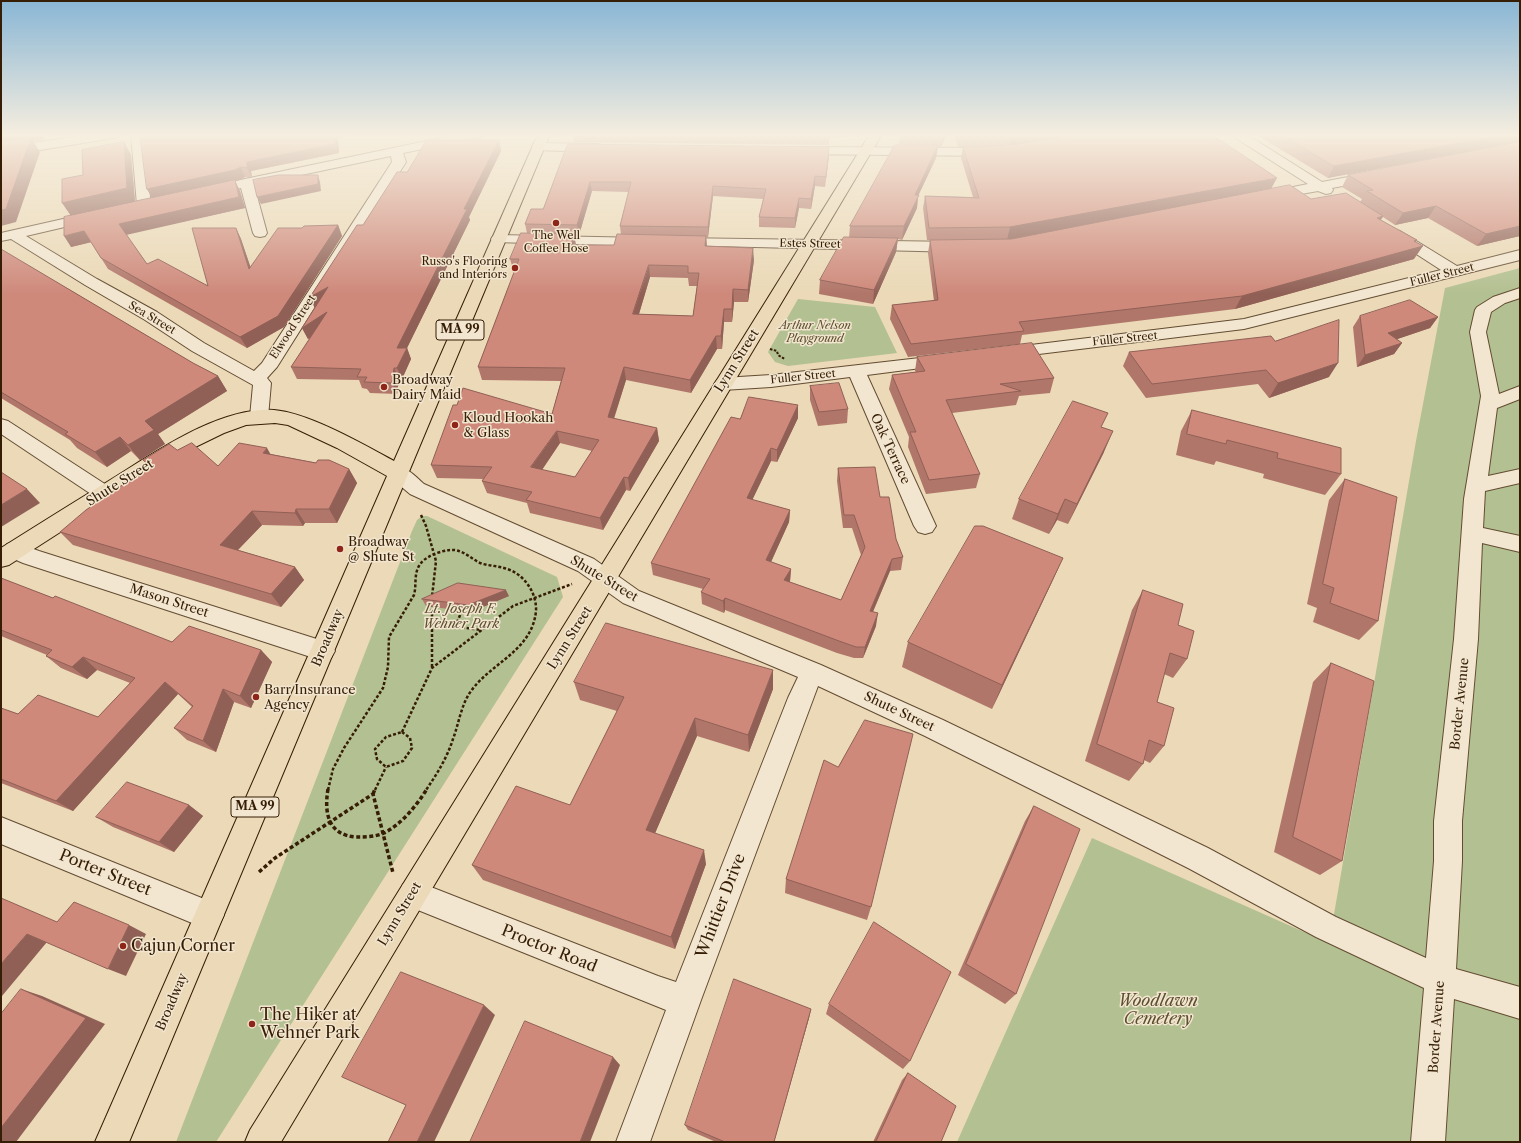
<!DOCTYPE html>
<html>
<head>
<meta charset="utf-8">
<style>
	body { margin:0 }
	#map { position:relative; width:1521px; height:1143px; overflow:hidden; background:#ebd9b7; font-family:"Libre Caslon Text",serif }
	canvas { display:block }
	.frame { position:absolute; inset:0; border:2px solid #361d05; pointer-events:none }
</style>
</head>
<body>
<div id="map">
<canvas width="1521" height="1143"></canvas>
<div class="frame"></div>
</div>
<script>
const ctx = document.querySelector('canvas').getContext('2d');
ctx.lineJoin = 'round';
function paint(path, color) {
  ctx.fillStyle = color;
  ctx.fill(path, 'evenodd');
}
function strokePath(path, color, width, dash) {
  ctx.strokeStyle = color;
  ctx.lineWidth = width;
  ctx.lineCap = dash ? 'butt' : 'round';
  ctx.setLineDash(dash || []);
  ctx.stroke(path);
}
function write(font, color, halo, rows, align = 'center') {
  ctx.font = font + ' "Libre Caslon Text",serif';
  ctx.lineWidth = 3;
  ctx.setLineDash([]);
  ctx.textBaseline = 'middle';
  ctx.strokeStyle = halo;
  ctx.fillStyle = color;
  for (const [text, x, y, turn = 0] of rows) {
    ctx.save();
    ctx.translate(x, y);
    ctx.rotate((+turn || 0) * Math.PI / 180);
    ctx.textAlign = isNaN(turn) ? turn : align;
    if (halo) ctx.strokeText(text, 0, 0);
    ctx.fillText(text, 0, 0);
    ctx.restore();
  }
}
paint(new Path2D(`
	M1520 268V1142H957L1092 838 1329 943 1416 441 1445 288Z
	M798 299 875 307 897 353 788 366 775 362 768 352Z
	M422 516H427L557 577 563 597 216 1142H176L412 531 417 520Z`), '#b3c091');
const minor = new Path2D(`
	M92 134H120L118 137 114 138 40 150 1 154V146L40 142Z
	M131 134H143L151 205 149 208 144 209 139 208 137 205Z
	M460 134H483L481 137 477 138 403 153 406 162 277 367 267 378 271 383 268 417 266 421 259 423 252 421 250 417 253 385 192 351 145 320 85 285 11 239 1 241V233L94 212 99 213 101 216 99 219 26 236 97 279 157 312 204 343 254 371 262 363 392 162 391 156 254 185 267 233 265 236 260 237 255 236 253 233 241 188 207 195 202 194 200 191 202 188Z
	M1232 134H1246L1322 182 1374 172 1379 173 1381 176 1379 179 1374 180 1332 188 1333 190 1331 193 1326 194 1318 191 1268 200 1263 199 1261 196 1263 193 1308 184 1234 137Z
	M538 143 597 144 602 145 603 148 602 151 597 152 533 150 532 147 533 144Z
	M799 147 992 148 997 149 998 152 997 155 992 156 794 154 793 151 794 148Z
	M1395 230 1400 231 1457 266 1520 250V260L1244 329 1006 358 1000 357 997 353 1000 349 1006 348 1244 319 1441 270 1390 237 1388 234 1390 231Z
	M498 235 645 238 650 239 652 242 650 245 645 246 493 242 491 239 493 236Z
	M677 238 959 242 964 244 967 247 964 250 959 252 672 245 670 242 672 239Z
	M1520 288V298L1505 303 1491 312 1486 332 1499 394 1520 386V399L1497 408 1488 476 1520 469V483L1485 491 1483 528 1520 536V552L1482 543 1478 639 1462 821V861L1456 969 1520 987V1019L1454 999 1445 1142H1411L1424 988 1316 937 1188 868 925 736 818 686 701 1000 650 1142H616L666 1010 403 904 399 894 403 884 413 880 658 976 676 982 788 698 798 677 623 603 578 571 410 494 391 478 388 473 391 468C405 464 414 475 424 484L594 559 639 591 821 665 943 720 1208 848 1336 917 1426 958 1434 861V821L1454 639 1464 499 1481 396 1470 332 1475 310 1477 307 1493 297Z
	M946 355 952 356 955 360 952 364 867 375 936 526 932 532 925 534 918 532 914 526 850 377 771 387 723 390 717 388 714 384 717 380 723 378 771 375Z
	M1 419 8 421 111 488 114 493 111 498 104 500 97 498 1 434Z
	M15 542 39 551 323 641 331 644 335 651 331 658 323 661 23 563 7 556 4 550 7 544Z
	M1 817 219 905 224 915 219 925 209 930 1 844Z`);
const major = new Path2D(`
	M538 134H550L129 1142H95L387 476 337 448 288 425 275 423 246 425 224 433 185 452 9 565 1 567V548C36 526 71 504 107 482 153 454 217 407 274 410 309 413 363 444 394 461Z
	M870 134H882L281 1142H245L250 1130Z`);
strokePath(minor, '#634c32', 2);
strokePath(major, '#361d05', 2);
strokePath(new Path2D(`
	M770 349 777 351 778 355 785 359`), '#361d05', 2, [2.5, 1.5]);
strokePath(new Path2D(`
	M421 515 426 526 436 561 432 597
	M432 604V667
	M432 623 481 630
	M455 627 461 613
	M402 732 432 668 513 606 572 584
	M402 732 410 738 412 748 403 761 386 767 377 759 375 749 386 737Z
	M328 790 333 769 344 748 383 688 388 667 389 637 414 595C417 584 413 573 421 563 427 555 449 547 459 551 468 554 474 561 483 564 491 566 499 566 507 569 524 574 537 593 536 611 532 651 492 662 471 691 461 705 459 723 453 739 447 758 437 774 426 790
	M375 790 386 767`), '#361d05', 2.5, [3, 2]);
strokePath(new Path2D(`
	M328 789C324 813 328 835 356 837 365 837 375 837 384 833 402 824 416 806 427 789
	M373 794 375 789
	M259 872 275 858 373 794 393 873`), '#361d05', 3.5, [4, 2.5]);
paint(minor, '#f2e6d0');
paint(major, '#ebd9b7');
paint(new Path2D(`
	M572 134H854L853 136 829 138V145L574 142Z
	M901 134H947L941 147H938L936 158 918 196 917 208 902 240 898 239 896 252 873 304 819 294 820 280 849 238 850 226 899 145Z
	M954 134H1211L1271 189 1311 199 1360 202 1362 199 1342 187 1348 175 1520 142V236L1477 246 1428 218 1395 225 1383 217 1381 220 1417 240 1416 242 1414 259 1235 309 1022 335 1020 344 908 357 890 319 892 305 934 301 928 253 930 240H927L923 208 925 196 973 197 961 158 963 147H958ZM1155 211 1011 239H1008Z
	M1255 134H1520L1328 178Z
	M338 138 339 153 251 171 252 177H245L240 180 235 181 240 191 245 208 126 234 147 264 208 286 236 228 241 239 250 267 302 228 338 225 342 236 284 327 247 348 108 269 91 242 71 247 70 216 83 175 124 142 131 155 135 202 152 198 147 189Z
	M499 140 501 151 469 217 470 220 407 348 411 359 402 379H399L397 394 370 393 367 389 362 388 359 380 297 379 291 367 311 337 308 339 302 328 315 308 363 225Z
	M568 144 829 156 825 187 815 186 811 209 799 208 795 228 759 227V217L763 199 713 196 708 237H706L707 246 754 260 748 302H734L732 322H724L722 349H717L691 393 626 380 614 419 657 428 659 441 630 491 626 490 603 530 530 513 527 503 487 493 482 481 483 479 437 478 431 465 552 414 561 381 482 380 478 367 514 272 510 259 527 233 525 224 543 209ZM592 191 629 192 620 226 621 235 614 245H576L574 235H579ZM650 277 688 278 689 286H697L693 316 639 314ZM560 443 592 451 575 477 542 470Z
	M1 249 193 363 218 376 227 391 158 434 165 444 140 460 131 451 107 467 77 448 70 440 1 398Z
	M1360 316 1438 317 1430 328 1397 339 1402 343 1394 354 1357 367 1353 327Z
	M1275 341 1329 377 1269 398 1258 384 1146 398 1123 366 1129 352Z
	M917 357 1054 378 1050 393 1019 396 1016 405 952 413 980 474 976 488 926 494 908 447 909 437 889 389 892 375 916 372 915 371Z
	M810 386 848 409 847 423 818 426 810 400Z
	M1192 410 1341 474 1325 495 1263 478 1264 474 1216 461 1214 465 1176 455 1181 431Z
	M798 418 777 462 771 461 752 500 790 510 789 522 771 562 791 569 790 582 841 600 861 555 852 528H843L837 481 838 468 880 497 903 557 901 570 890 571 873 612 876 626 863 658H854L837 653 725 610 724 613 702 604 701 592 703 589 653 575 651 563 740 419Z
	M1102 427 1104 452 1068 524 1057 520 1049 534 1012 519 1019 499Z
	M270 454 349 469 357 483 337 523H305L303 526 262 525 238 550 295 567 304 580 281 607 73 545 60 532 149 466 143 460 218 466Z
	M1345 479 1378 621 1359 640 1313 622 1317 608 1307 604 1329 500Z
	M1063 558 1051 584 992 709 902 667 908 642Z
	M1 578 53 598 172 642 261 650 272 662 251 708 234 702 216 752 187 740 174 728 192 707 178 694 73 811 1 783V708L18 714 98 717 130 683 97 670 87 679 61 668 46 656 47 655 1 636Z
	M1143 590 1178 625 1187 659 1173 678 1164 674 1157 702 1164 746 1150 763 1144 760 1143 764 1129 781 1085 761 1132 610Z
	M509 596 471 612 426 606 422 599Z
	M1331 663 1342 861 1320 875 1274 852 1313 682Z
	M574 682 773 689 749 752 697 736 655 833 706 864 675 949 483 880 472 865 570 805 617 711 580 700Z
	M838 767 871 907 867 920 785 893 786 879Z
	M189 805 203 816 174 852 113 827 96 817Z
	M1034 806 1016 994 1005 1004 958 975 1025 821Z
	M829 1004 910 1061 903 1069 826 1014Z
	M811 1009 809 1018 774 1142H716L688 1130 685 1125Z
	M908 1073 941 1142H873L902 1080Z`), '#b1766a');
paint(new Path2D(`
	M1 134H46L44 140 33 141 40 152 16 222 1 226Z
	M335 134H360L338 138 339 153 251 171 252 177 247 168V162Z
	M944 134H947L941 147 943 135Z
	M1011 134H1079L1009 146Z
	M1510 134H1520V142L1328 178 1334 166Z
	M499 140 501 151 469 217 470 220 407 348 411 359 402 379 397 368V348L464 209Z
	M124 142 131 155 135 202 71 216 62 203Z
	M938 145 936 158 918 196 917 208 902 240 904 226 915 195Z
	M829 147V156L825 187Z
	M241 167 245 177 240 180 235 181 240 191 245 208 126 235 119 224 152 198 147 189Z
	M318 175 320 182 321 191 261 204 257 197Z
	M815 176V186L811 209V199Z
	M1277 178 1271 189 1007 240 1010 227Z
	M590 182 592 191 579 235 577 225Z
	M713 186V196L708 237V227Z
	M799 198V208L795 228V218Z
	M1436 206 1428 218 1395 225 1403 213Z
	M1383 216 1375 229 1377 218Z
	M338 225 342 236 284 327 247 348 240 337Z
	M1520 226V236L1477 246 1486 234Z
	M236 228 241 239 255 280 249 269Z
	M84 231 92 242 71 247 64 236Z
	M574 234 576 246 571 245Z
	M706 236 707 248 705 246Z
	M898 238 896 252 873 304 874 290Z
	M1417 240 1411 249 1423 246 1414 259 1235 309 1242 296Z
	M753 248 754 260 748 302V290Z
	M649 265 650 277 635 327 633 314Z
	M328 287 315 309 310 297Z
	M733 289 734 302 732 322V309Z
	M724 309V322L722 349 721 336Z
	M327 312 332 324 308 339 302 328Z
	M1438 317 1430 328 1380 345 1388 333Z
	M716 336 717 349 691 393 690 380Z
	M1402 343 1394 354 1357 367 1365 355Z
	M1338 363 1329 377 1269 398 1278 383Z
	M624 367 626 380 610 430 608 417Z
	M394 368 399 379 397 394 392 383Z
	M218 376 227 391 158 434 165 444 140 460 128 445 145 421Z
	M798 405V418L777 462V450Z
	M657 428 659 441 630 491 628 478Z
	M557 431 560 443 535 480 531 467Z
	M1113 431 1104 452 1068 524 1077 504Z
	M120 437 131 451 107 467 95 452Z
	M267 448 275 462 263 453Z
	M771 448V461L747 511V498Z
	M349 469 357 483 337 523 329 509Z
	M624 477 626 490 603 530 600 518Z
	M27 489 40 503 1 527V505Z
	M1065 499 1057 520 1049 534 1058 514Z
	M296 509 305 523 303 526 295 513Z
	M790 510 789 522 766 573V560Z
	M252 511 262 525 230 558 220 545Z
	M1063 558 1051 584 992 709 1002 685Z
	M892 559 890 571 868 623 870 611Z
	M295 567 304 580 281 607 271 594Z
	M791 569 790 581 784 593V580Z
	M506 590 509 596 471 612 468 605Z
	M725 598V610L724 613 723 601Z
	M878 613 876 626 863 658 865 647Z
	M261 650 272 662 251 708 240 696Z
	M83 657 97 670 87 679 72 667Z
	M773 670V689L749 752 748 735Z
	M165 682 178 694 73 811 56 801Z
	M223 689 234 702 216 752 203 741Z
	M695 718 697 736 650 845 646 830Z
	M189 805 203 816 174 852 159 842Z
	M704 850 706 864 675 949 671 937Z
	M129 925 146 934 126 976 108 969Z
	M27 934 47 942 2 996H1V964Z
	M21 989 42 996 105 1024 16 1142H1V1128Z
	M484 1005 495 1015 434 1142H417Z
	M811 1009 809 1018 774 1142Z
	M613 1057 620 1065 590 1142H580Z`), '#906056');
const building = new Path2D(`
	M140 134H335V144L247 162V168L241 167 235 170 147 189Z
	M901 134H944L943 135Z
	M959 134H1014L960 136Z
	M1079 134H1211L1277 178 1010 227 929 228 925 196 979 198 963 147 1012 145Z
	M1280 134H1510L1334 166Z
	M31 138 6 209 1 210V141Z
	M427 140H499L464 209H467L397 348H407L397 368H394L392 383 364 382 367 377H357L361 369 291 367 327 312 302 328 328 287 310 297 357 225H363L397 172H407Z
	M124 142 127 188 62 203V179L83 175 82 150Z
	M1520 142V226L1486 234 1436 206 1403 213 1367 191 1373 190 1348 175Z
	M568 144 829 147 826 177 815 176 811 199 799 198 795 218 759 217 766 189 713 186 708 227 620 226 631 182H590L577 225 525 224 531 209H543Z
	M895 145H938L915 195H919L904 226H850Z
	M279 175H318V184L257 197 253 180Z
	M235 180 239 197 119 224 147 264 158 259 208 286 192 228H236L249 269 278 228H302L304 226 338 225 278 316 240 337 101 258 84 231 64 236V217Z
	M1290 185 1311 199 1346 193 1383 216 1377 218 1417 240 1414 241 1423 246 1242 296 1019 322 1024 331 911 344 892 305 938 300 930 240 1011 239Z
	M521 233 574 234 571 245H614L617 234 706 236 705 246 753 248 748 290 733 289 732 309H724L721 336H716L690 380 624 367 608 417 657 428 628 478 624 477 600 518 526 500 532 492 482 481 492 467 431 465 453 405H457L463 388 552 414 565 368 478 367 519 259H510ZM649 265 688 266V273H699L693 316 633 314ZM557 431 599 440 575 477 531 467Z
	M844 237 898 238 874 290 820 280Z
	M1 249 193 363 218 376 145 421 154 430 128 445 120 437 95 452 65 434 68 432 1 392Z
	M1410 300 1438 317 1388 333 1402 343 1365 355 1360 316Z
	M1339 320 1338 363 1278 383 1266 370 1152 384 1129 352 1271 336 1275 341Z
	M1032 343 1054 378 1000 384 1021 391 946 400 980 474 929 480 910 432H916L892 375 925 371 917 357Z
	M839 383 848 409 819 412 810 386Z
	M749 397 798 405 777 450 771 448 747 498 790 510 766 560 791 569 784 580 841 600 865 547 854 515H844L838 468 875 467 880 497H889L896 539 903 557 892 559 870 611 878 613 865 647H856L839 641 725 598 723 601 701 592 710 579 651 563 731 417 740 419Z
	M1073 401 1108 413 1101 427 1113 431 1077 504 1065 499 1058 514 1019 499Z
	M1192 410 1341 448V474L1277 458 1278 453 1227 440 1226 444 1187 434Z
	M192 443 218 466 239 443 267 448 263 453 316 463 318 460H329L349 469 329 509H296L295 513 252 511 220 545 295 567 271 594 60 532 86 510 150 466 143 460 169 444 177 450Z
	M1 472 27 489 1 505Z
	M1345 479 1397 497 1378 621 1330 603 1334 588 1323 584Z
	M975 526H983L1063 558 1002 685 908 642Z
	M1 578 53 598 55 596 172 642 189 626 261 650 240 696 223 689 203 741 174 728 193 706 165 682 56 801 1 779V708L18 714 38 695 98 717 135 678 83 657 72 667 46 656 52 650 1 630Z
	M458 583 506 590 468 605 422 599Z
	M1143 590 1183 604 1178 625 1194 631 1187 659 1170 653 1157 702 1174 708 1164 746 1149 740 1143 764 1097 744Z
	M606 623 773 670 748 735 695 718 646 830 704 850 671 937 472 865 516 786 570 805 624 697 574 682Z
	M1331 663 1374 681 1342 861 1293 837Z
	M865 720 913 734 871 907 786 879 824 760 838 767Z
	M127 782 189 805 159 842 96 817Z
	M1034 806 1080 829 1016 994 966 964Z
	M1 898 57 922 74 902 129 925 108 969 27 934 1 964Z
	M874 922 951 972 910 1061 829 1004Z
	M401 972 484 1005 417 1142H388L406 1105 342 1077Z
	M734 979 811 1009 774 1142H725L685 1125Z
	M21 989 86 1018 1 1128V1014Z
	M525 1021 613 1057 580 1142H470Z
	M908 1073 956 1106 941 1142H876Z`);
paint(building, '#ce897b');
strokePath(building, '#906056', 1);
const sky = ctx.createLinearGradient(0, 0, 0, 294);
sky.addColorStop(0, '#89b6d5');
sky.addColorStop(0.46, '#f6eedf');
sky.addColorStop(1, '#f6eedf00');
ctx.fillStyle = sky;
ctx.fillRect(0, 0, 1521, 294);
for (const [x, y, r, color] of [
	[556,223,4,"#8f2418"],
	[515,268,4,"#8f2418"],
	[384,387,4,"#8f2418"],
	[455,425,4,"#8f2418"],
	[340,549,4,"#8f2418"],
	[256,697,4,"#8f2418"],
	[123,946,4,"#8f2418"],
	[252,1024,4,"#8f2418"]
]) {
  const dot = new Path2D();
  dot.arc(x, y, r, 0, 2 * Math.PI);
  ctx.fillStyle = color;
  ctx.fill(dot);
  strokePath(dot, '#f2e6d0', 1.5);
}
write('11px', '#361d05', '#f2e6d0', [
	["The Well",556,236],
	["Coffee Hose",556,249],
	["Russo's Flooring",507,262,"right"],
	["and Interiors",507,275,"right"]
]);
write('11px', '#361d05', '#f2e6d0', [
	["Estes Street",810,244,1],
	["Fuller Street",1442,275,-14],
	["Sea Street",152,318,31],
	["Elwood Street",293,327,-57],
	["Fuller Street",1125,339,-6],
	["Fuller Street",803,377,-6]
]);
write('italic 11px', '#5c4e2f', '#f2e6d0', [
	["Arthur Nelson",815,326],
	["Playground",815,339]
]);
for (const [x, y, w] of [
	[460,330,48],
	[255,807,48]
]) {
  const box = new Path2D();
  box.roundRect(x - w / 2, y - 10, w, 20, 3);
  ctx.fillStyle = '#f2e6d0';
  ctx.fill(box);
  strokePath(box, '#361d05', 1);
}
write('bold 12px', '#361d05', null, [
	["MA 99",460,330],
	["MA 99",255,807]
]);
write('13px', '#361d05', '#f2e6d0', [
	["Lynn Street",737,361,-58],
	["Oak Terrace",890,449,65],
	["Shute Street",120,483,-32],
	["Shute Street",604,579,31],
	["Mason Street",169,601,18],
	["Broadway",328,638,-67],
	["Lynn Street",570,638,-58],
	["Border Avenue",1460,704,-84],
	["Shute Street",899,712,25],
	["Lynn Street",400,914,-59],
	["Broadway",172,1002,-67],
	["Border Avenue",1437,1027,-86]
]);
write('13px', '#361d05', '#f2e6d0', [
	["Broadway",392,380],
	["Dairy Maid",392,395],
	["Kloud Hookah",463,418],
	["& Glass",463,433],
	["Broadway",348,542],
	["@ Shute St",348,557],
	["Barr Insurance",264,690],
	["Agency",264,705]
], 'left');
write('italic 13px', '#5c4e2f', '#f2e6d0', [
	["Lt. Joseph F.",461,609],
	["Wehner Park",461,624]
]);
write('16px', '#361d05', '#f2e6d0', [
	["Porter Street",105,873,22],
	["Whittier Drive",721,906,-69],
	["Proctor Road",549,949,22]
]);
write('16px', '#361d05', '#f2e6d0', [
	["Cajun Corner",131,946],
	["The Hiker at",260,1015],
	["Wehner Park",260,1033]
], 'left');
write('italic 16px', '#5c4e2f', '#f2e6d0', [
	["Woodlawn",1158,1001],
	["Cemetery",1158,1019]
]);
</script>
</body>
</html>
